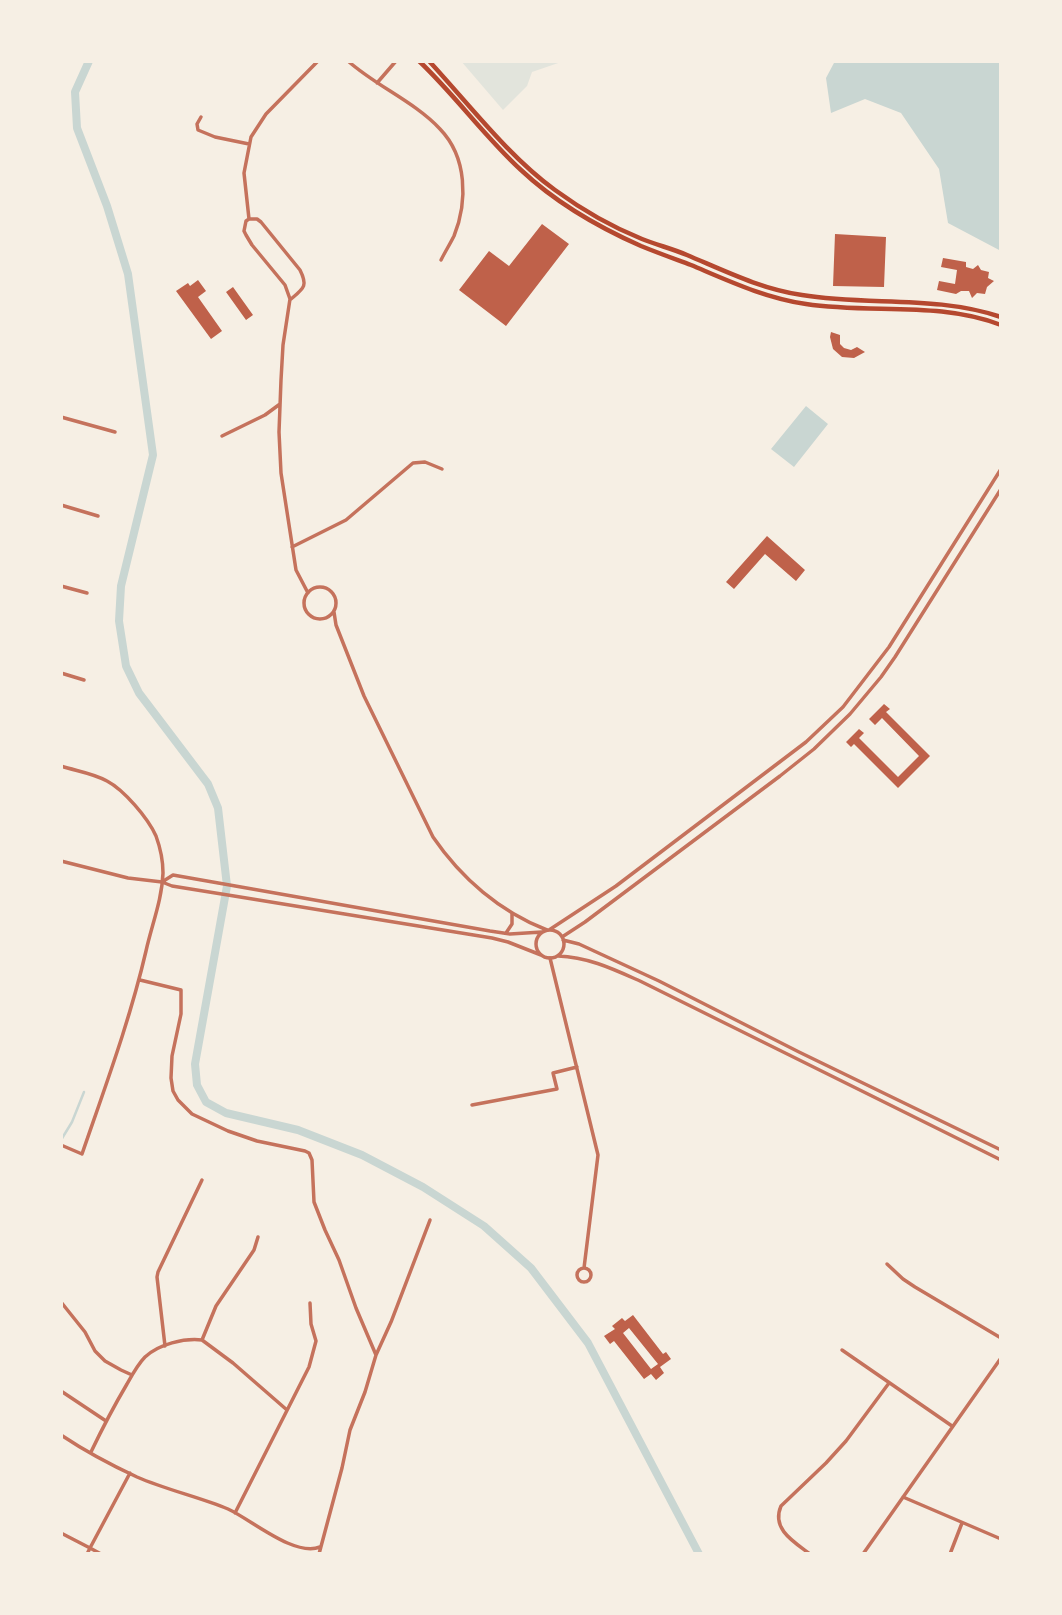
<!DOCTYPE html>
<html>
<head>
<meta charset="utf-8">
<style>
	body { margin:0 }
	#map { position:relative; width:1062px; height:1615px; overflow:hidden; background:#f6efe4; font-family:Cabin,sans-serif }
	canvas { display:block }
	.frame { position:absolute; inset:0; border:63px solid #f6efe4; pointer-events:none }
</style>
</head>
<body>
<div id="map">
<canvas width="1062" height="1615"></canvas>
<div class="frame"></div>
</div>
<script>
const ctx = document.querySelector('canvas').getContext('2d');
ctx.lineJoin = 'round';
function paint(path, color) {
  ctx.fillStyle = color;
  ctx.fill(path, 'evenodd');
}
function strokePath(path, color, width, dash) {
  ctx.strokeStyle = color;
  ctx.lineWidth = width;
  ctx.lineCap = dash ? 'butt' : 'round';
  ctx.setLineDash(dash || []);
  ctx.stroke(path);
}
paint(new Path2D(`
	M461 61H564L532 72 527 86 503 110Z`), '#e2e4dc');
paint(new Path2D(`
	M835 61H1001V251L948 223 939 169 901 113 865 99 831 113 826 78Z
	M806 406 828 424 794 467 771 449Z`), '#c9d6d2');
strokePath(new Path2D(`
	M61 1140 72 1122 84 1092`), '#c9d6d2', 2.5);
strokePath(new Path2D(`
	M89 61 75 92 77 128 107 206 128 274 153 455 121 586 119 621 126 666 139 693 208 784 218 808 227 886 195 1064 197 1085 206 1102 226 1113 298 1130 362 1155 423 1187 484 1226 531 1268 588 1343 699 1554`), '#c9d6d2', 8);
paint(new Path2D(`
	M542 224 569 244 506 326 459 290 489 251 509 266Z
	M835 234 886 237 884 287 833 286Z
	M943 258 966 262V267L973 269 978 265 981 270 989 272 988 278 994 281 987 287 985 294 977 293 972 298 969 291H961L956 294 937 290 939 281 955 284 957 270 941 267Z
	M198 280 206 291 198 297 222 331 211 339 176 291 188 283 190 286Z
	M233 287 253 315 246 320 226 292Z
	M831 332 840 335V344L844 348 851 350 857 347 865 352 854 358 842 357 833 349 830 337Z
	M767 536 805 570 796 581 765 554 734 589 726 582Z
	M884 704 890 709 886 712 930 756 898 788 854 744 851 747 846 742 859 729 864 733 859 738 898 777 919 756 882 718 875 725 869 719Z
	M633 1315 663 1354 666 1352 671 1359 660 1367 664 1373 656 1380 651 1374 644 1379 614 1341 610 1344 604 1336 615 1329 612 1326 622 1318 625 1321ZM629 1328 658 1364 651 1369 623 1333Z`), '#bf614a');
strokePath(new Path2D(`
	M348 61C376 86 415 102 440 129 467 157 468 201 454 236 450 244 445 252 441 260
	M377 83 396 61
	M201 117 197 124 198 130 215 137 249 144
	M249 219H257L261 222 300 270C308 286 304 288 291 299
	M61 417 115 432
	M222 436 265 415 280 404
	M61 505 98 516
	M292 547 346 520 413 463 425 462 442 469
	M61 586 87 593
	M304 603a16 16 0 1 1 32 0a16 16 0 1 1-32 0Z
	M308 593 296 570 281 473 279 432 281 380 283 345 290 299 285 285 252 245 246 235 244 231 246 221 249 219 244 173 251 137 266 114 318 61
	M334 612 336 625 364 696 433 837C461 878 500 912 547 930
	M61 673 84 680
	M61 766C76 771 93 773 107 781 124 790 148 818 156 836 160 847 163 861 163 873 162 900 152 924 146 951 130 1020 105 1087 82 1154L61 1145
	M550 958 598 1155 584 1268
	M140 980 181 990V1014L172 1056 171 1078 173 1091 178 1100 192 1114 228 1131 257 1141 305 1151 309 1153 312 1160 314 1202 325 1230 339 1260 356 1308 376 1355
	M472 1105 557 1089 553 1073 577 1067
	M887 1264 903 1279 915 1287 1001 1338
	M577 1275a7 7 0 1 1 14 0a7 7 0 1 1-14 0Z
	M61 1302 85 1332 95 1351 105 1361 121 1370 132 1375
	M202 1340 216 1306 254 1250 258 1237
	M165 1346 157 1277 158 1272 202 1180
	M842 1350 952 1426
	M61 1391 106 1421
	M61 1435C85 1451 111 1465 137 1477 167 1490 199 1497 228 1509 252 1520 294 1557 320 1547
	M91 1452C102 1429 114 1406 127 1384 132 1375 138 1364 145 1357 159 1344 184 1338 202 1340L233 1363 287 1410
	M903 1497 1001 1539
	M235 1513 309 1367 316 1341 311 1324 310 1303
	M61 1533 90 1548 130 1473
	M87 1554 90 1548 101 1554
	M319 1554 342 1468 350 1430 365 1392 376 1355 391 1322 430 1220
	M810 1554C794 1542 771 1529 781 1506L826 1463 846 1441 889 1383
	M863 1554 1001 1358
	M950 1554 962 1523`), '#c5725c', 3.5);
strokePath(new Path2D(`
	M61 861 128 878 162 882 172 886 234 896 492 938 508 942 541 955
	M162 882 173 875 490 931 510 934 542 932
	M536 944a14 14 0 1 1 28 0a14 14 0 1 1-28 0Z
	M549 930 616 886 806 742 843 707 889 647 1001 469
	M506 933 512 924V914
	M562 937 585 922 780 776 814 749 850 714 881 677 895 657 1001 489
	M563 940 579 944 659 981 799 1052 1001 1150
	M558 956C588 957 613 969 640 981L1001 1160`), '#c5725c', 3.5);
strokePath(new Path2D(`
	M419 61C455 95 484 136 521 170 555 202 598 227 641 246 658 253 675 259 691 265 729 281 765 298 806 304 871 314 938 301 1001 325
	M429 61C468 103 509 157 555 190 581 209 612 227 642 239 657 245 673 249 687 255 725 271 761 289 802 295 868 306 936 295 1001 317`), '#b5482f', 4.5);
</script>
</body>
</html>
